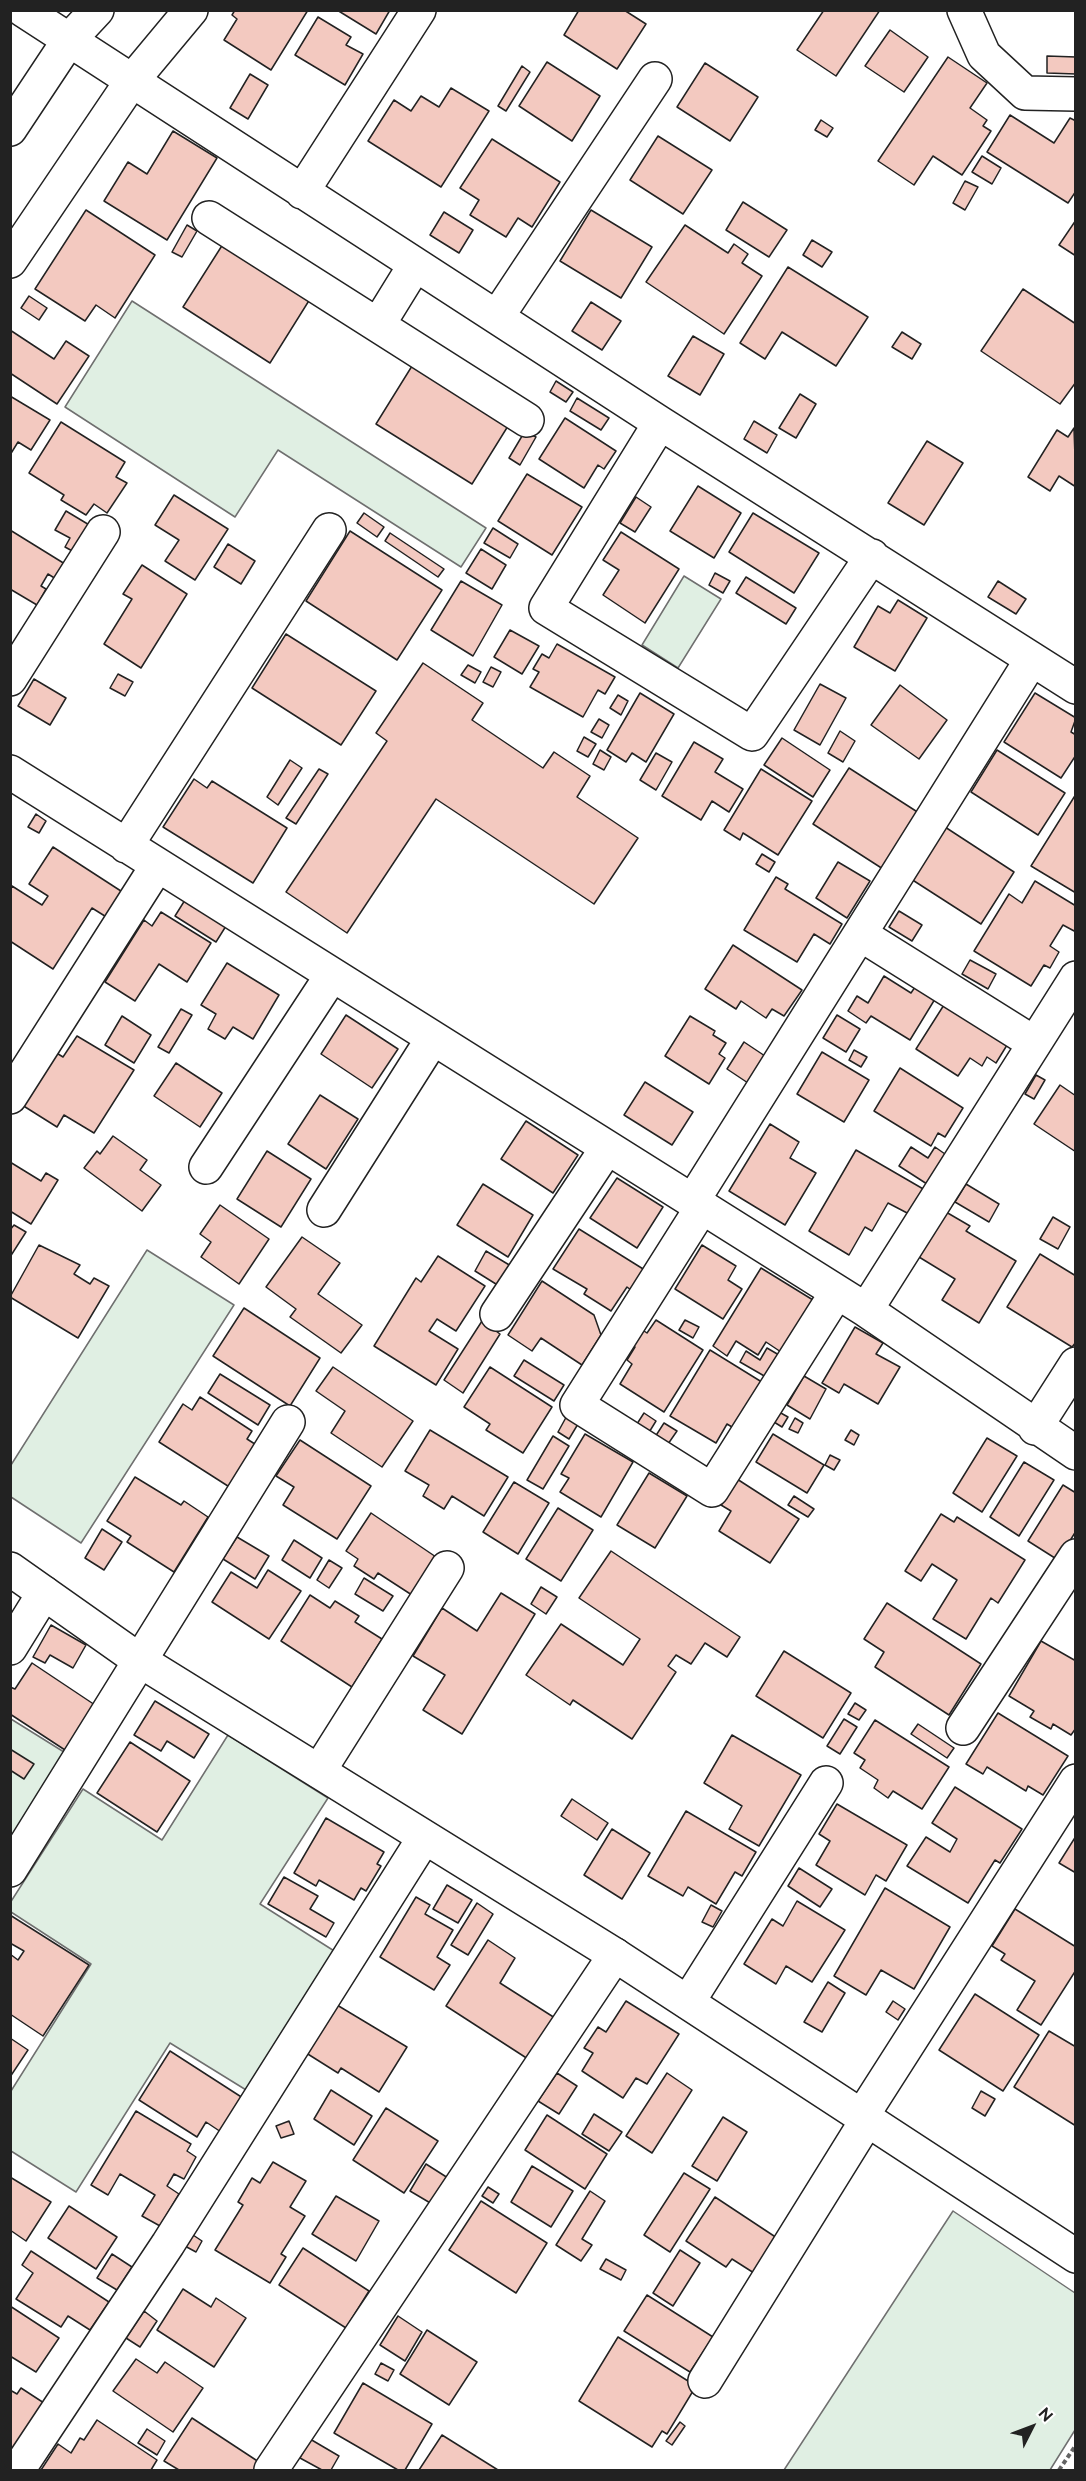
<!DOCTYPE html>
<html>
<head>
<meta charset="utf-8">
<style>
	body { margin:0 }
	#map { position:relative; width:1086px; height:2481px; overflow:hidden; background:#fff; font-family:Raleway,sans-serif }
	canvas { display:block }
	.frame { position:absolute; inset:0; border:12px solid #222; pointer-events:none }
	.north { position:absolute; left:1002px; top:2397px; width:60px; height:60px; -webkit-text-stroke:4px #fff; paint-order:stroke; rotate:48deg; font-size:16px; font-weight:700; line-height:24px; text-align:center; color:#222 }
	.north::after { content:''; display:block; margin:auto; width:21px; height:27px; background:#222; clip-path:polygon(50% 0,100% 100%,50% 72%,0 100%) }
</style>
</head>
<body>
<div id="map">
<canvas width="1086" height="2481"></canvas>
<div class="frame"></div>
<div class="north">N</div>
</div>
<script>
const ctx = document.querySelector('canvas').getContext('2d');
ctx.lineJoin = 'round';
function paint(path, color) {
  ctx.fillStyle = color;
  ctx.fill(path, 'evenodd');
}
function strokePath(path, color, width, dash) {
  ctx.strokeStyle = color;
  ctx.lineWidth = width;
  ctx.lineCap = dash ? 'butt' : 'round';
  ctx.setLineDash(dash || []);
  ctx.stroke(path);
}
const green = new Path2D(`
	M132 301 486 528 461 567 278 450 235 517 65 407Z
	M684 576 721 599 678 668 642 645Z
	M147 1250 234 1305 81 1543 11 1497V1465Z
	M11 1719 72 1757 11 1856Z
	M228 1735 328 1798 260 1904 339 1954 251 2093 170 2043 76 2192 11 2151V2091L91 1964 11 1912 10 1903 83 1789 162 1840Z
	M953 2211 1075 2293V2430L1050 2470H784Z`);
paint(green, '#e0efe3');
strokePath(green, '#6f6f6f', 1.5);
const building = new Path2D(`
	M235 10H308L271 70 224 40 237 19 232 15Z
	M337 10H390L376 34Z
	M579 10H624L646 24 617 69 564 35Z
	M824 10H880L836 76 797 50Z
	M318 17 351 37 346 45 363 54 345 85 295 55Z
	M890 30 928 57 904 92 865 66Z
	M1047 56 1076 57V74L1047 73Z
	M948 57 987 83 970 108 987 120 983 126 991 131 962 175 933 156 914 185 878 161Z
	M547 62 600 96 572 141 519 106Z
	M705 63 758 97 730 141 677 107Z
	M522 66 530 72 506 111 498 106Z
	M250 74 268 85 248 119 230 108Z
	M451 88 489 111 441 187 368 141 394 100 411 111 421 96 439 107Z
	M1010 115 1054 143 1070 118 1076 121V191L1068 203 987 152Z
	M821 120 833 128 827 137 815 130Z
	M173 131 217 158 167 240 104 201 128 162 147 174Z
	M658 136 712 170 683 214 630 180Z
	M492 139 560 182 532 227 518 218 506 237 470 215 479 200 460 188Z
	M982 156 1001 168 992 184 972 172Z
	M965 181 978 187 965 210 953 203Z
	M743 202 787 230 769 257 726 230Z
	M86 210 155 255 115 318 96 305 85 321 35 289Z
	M591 210 652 247 621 298 560 261Z
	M444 212 473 230 459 253 430 235Z
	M1076 220V256L1059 245Z
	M187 225 197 231 182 257 172 252Z
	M685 225 728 253 734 244 748 254 742 263 762 276 724 334 646 282Z
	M812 240 832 252 822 267 803 255Z
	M223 244 310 299 270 363 183 307Z
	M788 267 868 317 836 366 782 332 765 359 740 343Z
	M1023 289 1076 324V382L1060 404 981 351Z
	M29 296 47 308 39 320 21 308Z
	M591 302 621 321 602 350 572 331Z
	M10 330 54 359 66 341 89 356 57 404 10 373Z
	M902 332 921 344 912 359 892 347Z
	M693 336 724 354 700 395 668 376Z
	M412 366 508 426 472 484 376 424Z
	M556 381 573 392 566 402 550 392Z
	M800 394 816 404 796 438 779 428Z
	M10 396 50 420 31 450 18 442 10 455Z
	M577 398 609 418 601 430 570 411Z
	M565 418 616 451 604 469 598 465 584 488 539 459Z
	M754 421 777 435 767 453 744 439Z
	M61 422 125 462 116 477 127 483 107 513 94 504 86 515 61 500 64 495 29 473Z
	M1074 428 1076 487 1059 476 1050 491 1028 477 1057 430 1068 437Z
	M525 431 536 437 520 465 509 458Z
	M927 441 963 463 924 525 888 503Z
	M527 474 582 507 552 555 498 521Z
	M698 486 741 513 714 558 670 531Z
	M174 495 228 529 195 580 165 561 179 540 155 525Z
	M636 497 651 507 635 532 620 523Z
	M66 511 91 526 76 553 65 547 70 538 55 530Z
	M364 513 384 527 377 537 357 523Z
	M753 513 819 553 794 593 729 552Z
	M493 528 518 544 510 558 484 543Z
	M10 530 65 564 56 579 48 574 41 586 46 589 37 605 10 589Z
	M350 531 442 590 397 660 306 601Z
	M621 532 679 569 645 623 603 595 619 570 603 560Z
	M390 533 444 569 438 577 385 541Z
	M228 544 255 561 241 584 214 567Z
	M481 549 506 565 492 589 466 573Z
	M142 565 187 594 141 668 104 644 132 599 123 594Z
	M715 573 730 581 723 593 709 585Z
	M746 577 796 608 786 624 736 593Z
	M461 581 502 605 473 656 431 630Z
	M998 581 1026 599 1016 614 988 597Z
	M898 600 927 618 895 671 854 647 878 606 890 613Z
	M510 630 539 646 522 674 494 657Z
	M286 634 376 691 341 745 252 688Z
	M557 644 615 677 605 694 598 690 583 717 530 687 539 672 533 669 542 654 549 658Z
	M423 663 483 703 472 720 543 768 554 752 590 776 577 797 638 838 594 904 436 799 347 933 286 892 387 741 376 733Z
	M468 665 481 672 475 683 461 675Z
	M491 667 501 672 493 687 483 682Z
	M118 674 133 682 125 696 110 688Z
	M34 679 66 698 50 725 18 706Z
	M820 684 846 698 820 745 794 730Z
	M900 685 947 720 919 759 871 725Z
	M640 693 674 714 646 762 632 753 626 762 607 750Z
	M1035 693 1076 718 1071 732 1076 735V755L1061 778 1004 742Z
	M618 695 628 701 621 715 610 708Z
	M599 719 609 725 602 738 591 732Z
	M840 731 855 741 843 762 828 753Z
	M584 737 596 744 588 757 577 751Z
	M782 738 830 770 813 797 764 765Z
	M694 742 723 759 715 772 743 789 729 812 712 801 701 820 662 796Z
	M600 750 611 757 604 770 593 764Z
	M997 750 1065 793 1038 835 971 792Z
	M656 753 672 762 656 790 640 780Z
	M290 760 302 768 278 805 267 797Z
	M849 768 919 813 883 869 813 824Z
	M319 769 328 774 296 824 286 818Z
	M761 769 812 801 778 855 743 833 740 840 724 830Z
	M194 779 207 788 212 781 287 828 253 883 163 827Z
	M1076 794V893L1031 866Z
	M36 814 46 821 39 833 28 827Z
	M945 827 1014 872 981 924 911 879Z
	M53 847 124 893 108 918 92 908 53 969 10 941V889L12 886 42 905 48 896 29 884Z
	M762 854 775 862 769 872 756 864Z
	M838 862 870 881 847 918 816 898Z
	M776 877 788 884 785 889 842 924 830 944 814 934 797 962 744 930Z
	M1035 881 1076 906V932L1063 925 1050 946 1059 952 1050 968 1044 965 1031 986 974 951 1009 894 1022 903Z
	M185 900 226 926 216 942 175 916Z
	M899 911 922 925 912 941 889 927Z
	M161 912 211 943 187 982 159 964 135 1001 105 982 144 920 152 926Z
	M733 945 802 990 784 1016 772 1009 766 1018 741 1001 736 1009 705 989Z
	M970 960 996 974 988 989 962 974Z
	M227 963 279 995 253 1039 233 1027 225 1039 208 1029 216 1014 201 1005Z
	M884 976 911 993 915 987 935 999 910 1040 871 1016 866 1023 848 1011 857 996 868 1003Z
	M949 997 1012 1037 996 1063 987 1057 982 1066 970 1058 958 1076 916 1049Z
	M181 1009 192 1015 169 1053 158 1047Z
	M346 1015 398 1049 372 1088 321 1054Z
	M837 1015 860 1029 846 1052 823 1038Z
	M122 1016 151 1035 134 1063 105 1045Z
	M690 1016 715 1031 713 1035 726 1043 719 1054 725 1058 709 1084 665 1056Z
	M77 1036 134 1070 94 1133 64 1115 57 1127 22 1105 55 1052 63 1057Z
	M744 1042 765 1056 748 1083 727 1069Z
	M854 1050 867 1057 861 1067 849 1060Z
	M822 1052 869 1080 844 1122 797 1094Z
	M176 1063 222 1093 200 1127 154 1096Z
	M900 1068 963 1108 945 1137 938 1133 931 1146 874 1111Z
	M1036 1075 1045 1080 1034 1099 1025 1094Z
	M645 1082 693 1112 672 1145 624 1115Z
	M1060 1085 1076 1096V1152L1034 1124Z
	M320 1095 358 1119 326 1169 288 1144Z
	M526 1121 578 1155 553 1193 501 1159Z
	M770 1124 799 1142 790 1158 816 1173 785 1225 729 1191Z
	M113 1136 147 1160 140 1170 161 1185 142 1211 84 1168 97 1151 100 1154Z
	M911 1147 928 1158 935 1147 945 1154 927 1184 899 1166Z
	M856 1150 925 1190 911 1215 888 1203 872 1231 865 1227 849 1255 809 1231Z
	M267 1151 311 1179 281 1227 237 1199Z
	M10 1162 41 1181 46 1173 58 1180 31 1224 10 1211Z
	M617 1178 663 1207 637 1248 590 1218Z
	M483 1184 533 1215 508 1257 457 1225Z
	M966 1184 999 1204 989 1222 955 1202Z
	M220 1205 269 1239 239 1284 201 1257 211 1242 200 1234Z
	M946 1212 970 1226 966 1231 1016 1261 979 1323 942 1300 955 1279 919 1257Z
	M1053 1217 1070 1227 1058 1249 1040 1239Z
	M14 1225 26 1232 10 1257V1230Z
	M579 1229 648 1272 635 1293 627 1287 611 1311 584 1294 587 1289 553 1269Z
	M302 1237 340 1263 318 1294 362 1325 341 1353 290 1317 296 1309 266 1287Z
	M39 1245 80 1265 74 1274 90 1284 94 1278 109 1286 78 1338 10 1297Z
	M702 1245 736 1266 728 1280 742 1289 723 1319 675 1289Z
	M486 1251 516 1269 504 1289 475 1271Z
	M1040 1254 1076 1276V1342L1072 1347 1007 1307Z
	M438 1256 485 1286 456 1331 437 1319 429 1331 458 1349 436 1385 374 1346 416 1278 421 1282Z
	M761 1268 813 1300 781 1352 766 1342 758 1355 736 1341 727 1356 713 1346Z
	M542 1281 594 1315 601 1335 582 1365 541 1338 532 1351 508 1335Z
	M244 1308 320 1358 290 1406 213 1356Z
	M656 1320 703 1350 664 1412 620 1384 632 1364 627 1360 635 1347 632 1344 641 1329 647 1333Z
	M685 1320 699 1327 693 1338 679 1330Z
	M482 1321 500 1334 463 1393 444 1380Z
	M855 1327 883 1343 876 1354 900 1367 878 1404 844 1384 839 1393 822 1383Z
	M767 1348 779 1355 766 1377 740 1362 746 1351 760 1360Z
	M710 1350 765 1384 737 1430 727 1424 716 1443 670 1416Z
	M524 1360 564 1385 554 1401 514 1376Z
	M333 1367 413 1421 382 1467 331 1433 345 1411 316 1391Z
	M490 1367 552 1407 523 1453 486 1430 490 1424 464 1407Z
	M220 1374 270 1405 258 1425 208 1393Z
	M804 1376 826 1389 810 1419 787 1405Z
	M200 1397 252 1431 247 1439 258 1446 231 1488 159 1442 183 1404 192 1410Z
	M569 1412 581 1419 569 1439 558 1432Z
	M779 1412 788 1417 782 1427 774 1422Z
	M644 1413 656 1421 648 1434 635 1427Z
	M795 1418 803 1423 798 1433 789 1429Z
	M664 1423 677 1431 668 1444 655 1437Z
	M430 1430 508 1477 484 1516 452 1496 444 1509 423 1496 429 1485 405 1471Z
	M851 1430 859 1435 854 1445 845 1440Z
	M585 1434 633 1462 601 1517 560 1492 569 1478 561 1474Z
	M773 1434 824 1465 807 1493 756 1462Z
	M553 1436 569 1446 543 1489 527 1480Z
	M987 1438 1017 1456 982 1512 953 1493Z
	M300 1440 371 1486 337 1539 283 1505 294 1487 276 1476Z
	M830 1455 840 1460 834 1470 825 1465Z
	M1024 1462 1054 1480 1019 1536 990 1517Z
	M649 1473 687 1496 655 1548 617 1525Z
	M135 1477 181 1505 184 1501 208 1517 174 1572 127 1542 131 1536 107 1521Z
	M737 1479 799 1519 770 1563 719 1531 731 1511 721 1505Z
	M514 1482 549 1503 518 1554 483 1532Z
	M1063 1485 1076 1493V1531L1058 1560 1028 1541Z
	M794 1496 814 1509 808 1517 788 1505Z
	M558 1508 593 1530 561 1581 526 1559Z
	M371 1513 439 1559 415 1597 378 1573 374 1579 354 1566 358 1559 346 1551Z
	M941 1514 954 1522 957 1517 1025 1560 998 1603 991 1598 966 1639 933 1619 957 1580 932 1564 921 1581 905 1571Z
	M102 1529 122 1542 104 1570 85 1558Z
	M237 1537 269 1556 255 1579 223 1559Z
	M294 1540 322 1558 310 1578 282 1560Z
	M611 1551 740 1637 727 1657 705 1643 691 1664 676 1655 668 1666 676 1672 632 1739 573 1700 570 1705 526 1675 561 1624 623 1665 640 1639 579 1598Z
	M329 1560 342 1568 329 1588 317 1580Z
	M268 1570 301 1591 269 1639 212 1602 231 1572 257 1588Z
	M364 1578 393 1596 383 1611 355 1594Z
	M541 1587 557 1597 546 1614 531 1604Z
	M501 1593 535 1614 462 1734 423 1710 445 1675 413 1656 442 1608 477 1631Z
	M310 1595 330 1608 335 1601 359 1616 355 1622 382 1639 352 1687 281 1641Z
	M887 1603 981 1664 949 1715 875 1667 884 1652 864 1639Z
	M51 1625 86 1645 73 1668 50 1655 45 1663 33 1657Z
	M1041 1641 1076 1661V1728L1071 1735 1053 1724 1051 1729 1030 1717 1034 1711 1009 1696Z
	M784 1651 851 1693 823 1738 756 1696Z
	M32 1663 95 1705 65 1750 10 1714V1687L15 1689Z
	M155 1701 209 1734 194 1758 167 1741 161 1751 134 1735Z
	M855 1703 866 1710 859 1720 848 1714Z
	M998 1713 1068 1756 1043 1795 1028 1786 1026 1791 987 1767 983 1774 966 1764Z
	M844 1719 857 1727 840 1754 827 1746Z
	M875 1720 949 1767 922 1809 893 1791 888 1798 874 1788 878 1780 860 1768 865 1760 854 1753Z
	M918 1724 954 1748 947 1758 911 1734Z
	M732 1735 801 1775 759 1846 729 1829 742 1806 704 1783Z
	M130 1742 190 1781 157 1832 97 1793Z
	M10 1749 34 1764 24 1779 10 1770Z
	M955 1787 1022 1829 1000 1863 995 1860 968 1903 907 1866 926 1837 950 1852 957 1839 932 1823Z
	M572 1799 608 1823 597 1840 561 1816Z
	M837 1804 907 1845 886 1881 876 1875 865 1895 816 1865 830 1841 819 1834Z
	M686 1811 756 1852 742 1876 735 1872 716 1904 688 1887 683 1896 648 1876Z
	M326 1818 384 1852 377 1864 381 1866 366 1891 361 1888 354 1900 319 1880 316 1886 294 1873Z
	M612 1829 650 1853 622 1899 584 1875Z
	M1076 1836V1873L1059 1863Z
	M799 1868 832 1889 820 1907 788 1886Z
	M284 1877 318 1896 310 1909 334 1923 326 1937 268 1904Z
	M447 1885 472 1900 458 1923 433 1909Z
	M885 1888 950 1927 914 1989 881 1970 866 1995 834 1976Z
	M416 1897 430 1905 425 1914 453 1930 437 1957 450 1965 434 1990 380 1957Z
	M797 1901 845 1930 812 1982 786 1966 776 1984 744 1964 772 1919 783 1926Z
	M477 1903 493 1914 468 1955 451 1945Z
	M711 1905 722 1911 713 1927 702 1922Z
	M1015 1909 1076 1947V1970L1041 2025 1017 2010 1035 1981 1001 1960 1005 1954 992 1946Z
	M10 1915 89 1965 43 2036 10 2014V1954L18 1960 24 1951 10 1943Z
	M488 1940 515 1958 500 1983 555 2018 528 2059 446 2006Z
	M828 1982 845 1993 822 2032 804 2022Z
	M975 1994 1039 2035 1003 2091 939 2050Z
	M626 2001 679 2034 647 2084 636 2078 623 2098 582 2071 593 2053 584 2048 598 2027 606 2032Z
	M893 2001 905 2009 898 2020 886 2012Z
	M332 2002 407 2047 379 2092 341 2068 338 2073 303 2051Z
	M1049 2031 1076 2047V2126L1014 2087Z
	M10 2038 28 2050 10 2077Z
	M170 2051 246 2100 224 2134 206 2122 197 2137 139 2100Z
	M557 2073 577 2086 559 2114 538 2101Z
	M667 2073 692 2090 652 2153 626 2136Z
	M331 2090 372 2116 354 2145 314 2119Z
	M981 2091 995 2099 985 2116 972 2108Z
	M386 2108 438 2141 404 2193 353 2160Z
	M136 2111 191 2144 187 2151 196 2157 184 2179 174 2174 167 2186 179 2194 160 2226 142 2216 155 2195 120 2174 108 2195 91 2185Z
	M594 2114 622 2132 609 2151 582 2134Z
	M547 2115 607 2154 585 2189 525 2150Z
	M723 2117 747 2132 717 2181 692 2166Z
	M289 2121 294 2134 281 2138 276 2126Z
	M273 2162 306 2181 290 2207 305 2216 281 2254 286 2257 270 2283 215 2250 243 2205 238 2202 252 2178 260 2183Z
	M426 2164 448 2178 432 2204 410 2191Z
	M532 2166 573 2191 551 2227 511 2202Z
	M684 2173 710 2189 670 2252 644 2235Z
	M10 2177 51 2202 26 2241 10 2230Z
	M488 2187 499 2194 493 2203 482 2196Z
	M590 2191 605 2201 582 2239 592 2245 581 2261 556 2245Z
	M336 2196 379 2221 356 2261 312 2234Z
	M715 2197 777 2238 754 2273 732 2259 726 2267 686 2241Z
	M481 2201 547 2243 516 2293 449 2250Z
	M69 2206 117 2237 96 2269 48 2238Z
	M190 2233 202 2241 196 2252 183 2245Z
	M303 2248 369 2291 346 2328 279 2285Z
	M680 2250 700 2263 673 2306 653 2293Z
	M31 2251 109 2302 90 2330 68 2316 61 2327 16 2299 33 2273 22 2265Z
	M112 2254 132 2267 117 2290 97 2278Z
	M606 2259 626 2270 621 2280 600 2269Z
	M183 2289 211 2307 216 2298 246 2318 214 2367 157 2330Z
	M647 2295 713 2337 690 2372 624 2331Z
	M10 2306 59 2338 36 2372 10 2356Z
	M144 2311 157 2321 140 2347 126 2338Z
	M398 2316 422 2332 405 2361 380 2345Z
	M427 2330 477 2362 449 2405 400 2374Z
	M618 2337 696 2386 667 2434 662 2431 652 2447 579 2401Z
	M136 2359 157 2373 165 2362 203 2388 173 2432 113 2391Z
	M381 2363 394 2370 388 2381 375 2374Z
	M363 2383 432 2424 405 2470H398L334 2433Z
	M21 2388 44 2403 10 2457V2390L17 2394Z
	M192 2418 262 2464 258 2470H179L164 2461Z
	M97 2420 157 2460 151 2470H41L58 2444 71 2453 80 2438 84 2440Z
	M680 2422 685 2426 672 2445 666 2441Z
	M147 2429 165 2441 157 2455 138 2443Z
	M442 2435 498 2470H419Z
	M310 2439 339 2456 331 2470H322L300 2458Z`);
paint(building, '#f3c9c0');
strokePath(building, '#222', 1.5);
const minor = new Path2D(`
	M23 10 660 423 1076 687
	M964 10 984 55 1025 93 1076 94
	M302 192 419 10
	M209 218 527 420
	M497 317 655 79
	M378 325 415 265
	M660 423 546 608 752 734 872 556
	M10 679 103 532
	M10 772 866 1310 1076 1453
	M126 846 329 530
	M860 934 1034 1043
	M10 1097 157 866
	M206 1167 332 975
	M692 1202 1032 659
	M702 1207 577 1405 712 1490 837 1292
	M324 1210 433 1038
	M866 1310 1076 978
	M497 1314 607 1148
	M1035 1428 1076 1364
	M10 1648 44 1593
	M963 1728 1076 1556
	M319 1771 447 1568
	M10 1870 288 1422
	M688 2002 826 1783
	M862 2116 1076 1781
	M705 2381 867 2120
	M18 2470 168 2244 424 1838
	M271 2470 615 1955`);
const tertiary = new Path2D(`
	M10 129 69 40 97 10
	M10 261 131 82 191 10
	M10 1569 139 1660 615 1955 1076 2256`);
strokePath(minor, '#222', 36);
strokePath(tertiary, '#222', 36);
strokePath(new Path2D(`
	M1059 2470 1076 2445`), '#646464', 4, [4.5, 3]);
strokePath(minor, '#fff', 33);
strokePath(tertiary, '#fff', 33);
</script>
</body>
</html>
